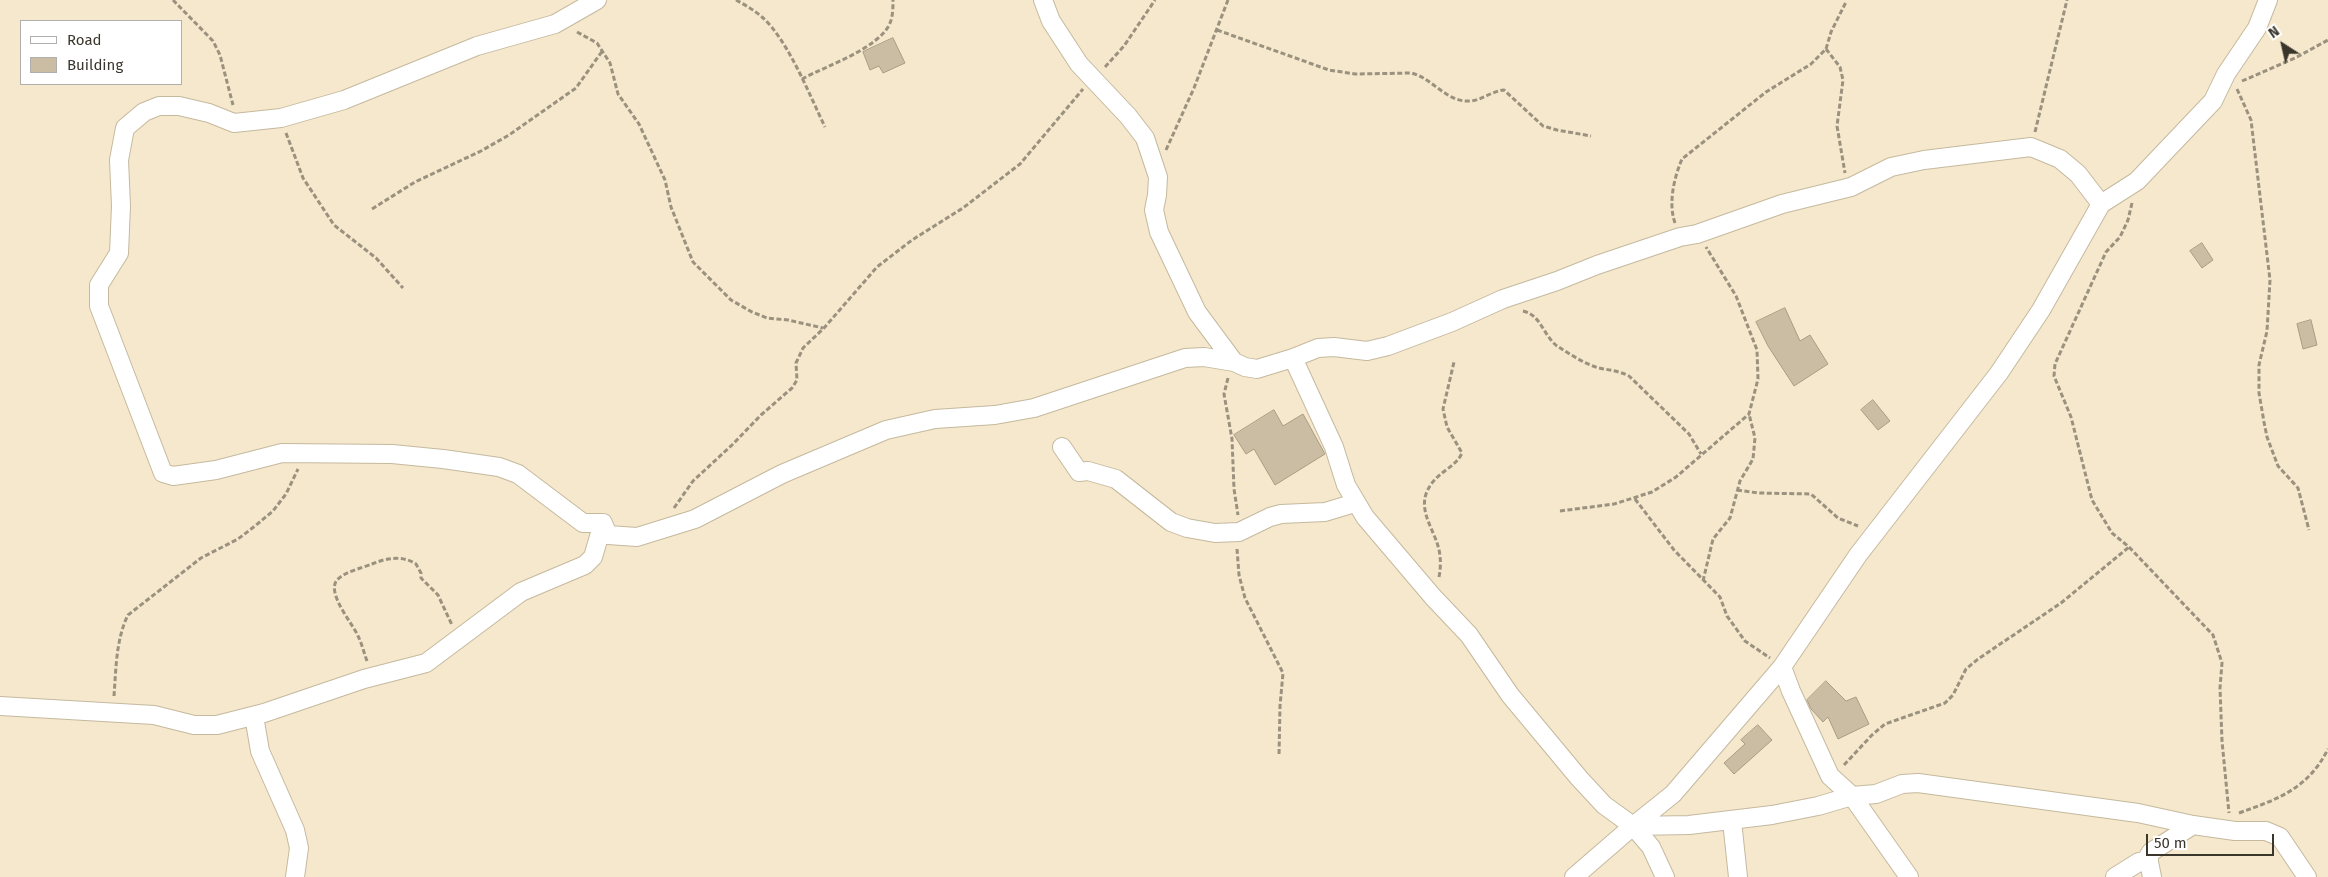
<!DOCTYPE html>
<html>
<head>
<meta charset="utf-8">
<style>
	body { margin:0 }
	#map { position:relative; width:2328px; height:877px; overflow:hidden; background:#f5e8cd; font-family:"Fira Sans",sans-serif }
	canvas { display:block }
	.legend { position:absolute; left:20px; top:20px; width:162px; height:65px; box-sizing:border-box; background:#fff; border:1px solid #b1afab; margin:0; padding:6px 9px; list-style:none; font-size:15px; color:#3b362c }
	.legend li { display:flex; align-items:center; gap:10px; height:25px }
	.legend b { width:25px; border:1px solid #b1afab }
	.north { position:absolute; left:2258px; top:20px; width:50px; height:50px; -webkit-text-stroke:4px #fff; paint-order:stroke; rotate:325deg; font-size:14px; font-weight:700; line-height:20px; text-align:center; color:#3b362c }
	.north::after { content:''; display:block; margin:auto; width:18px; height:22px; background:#3b362c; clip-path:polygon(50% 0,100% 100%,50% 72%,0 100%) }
	.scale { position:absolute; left:2146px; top:834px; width:128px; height:22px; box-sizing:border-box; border:2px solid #3b362c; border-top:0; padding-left:6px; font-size:15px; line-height:18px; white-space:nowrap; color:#3b362c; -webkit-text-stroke:4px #fff; paint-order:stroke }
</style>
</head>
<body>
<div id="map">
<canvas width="2328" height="877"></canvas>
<ul class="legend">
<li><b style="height:6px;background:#fff"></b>Road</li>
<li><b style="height:14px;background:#cabda3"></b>Building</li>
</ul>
<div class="north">N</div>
<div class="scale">50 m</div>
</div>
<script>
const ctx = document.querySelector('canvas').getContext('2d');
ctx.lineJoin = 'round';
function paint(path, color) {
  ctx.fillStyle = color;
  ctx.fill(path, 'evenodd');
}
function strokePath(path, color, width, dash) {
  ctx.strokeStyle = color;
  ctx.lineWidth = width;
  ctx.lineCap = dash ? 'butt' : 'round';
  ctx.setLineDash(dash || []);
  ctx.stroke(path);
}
const building = new Path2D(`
	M893 38 905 63 883 73 879 66 870 70 863 52Z
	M2202 243 2213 260 2202 268 2190 251Z
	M1785 308 1800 341 1810 335 1828 364 1794 386 1768 346 1756 322Z
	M2311 320 2317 345 2303 349 2297 324Z
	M1873 400 1890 421 1878 430 1861 410Z
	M1274 410 1283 426 1303 414 1325 454 1275 485 1254 449 1246 454 1234 435Z
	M1826 681 1846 701 1856 697 1869 724 1838 739 1828 717 1823 722 1811 709 1807 700Z
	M1758 725 1772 740 1734 774 1724 763 1745 744 1741 740Z`);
paint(building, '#cabda3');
strokePath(building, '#a89c82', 1);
const minor = new Path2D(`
	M597 0 555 24 477 46 344 100 281 118 234 123 209 113 179 106H159L144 112 125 128 119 160 121 206 119 253 99 285V306L163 473 173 476 216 470 282 453 392 454 443 459 499 467 518 474 583 523H603L608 535 637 537 695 519 782 474 886 430 935 419 995 415 1034 408 1185 358 1204 357 1234 362 1245 367 1257 369 1293 358 1318 348 1334 347 1367 351 1388 346 1452 322 1503 299 1557 281 1597 265 1680 237 1697 234 1782 204 1851 187 1891 167 1924 160 2031 147 2060 159 2078 174 2101 204 2041 310 1999 373 1858 555 1782 667 1673 794 1633 826 1574 877
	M1043 0 1051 21 1079 64 1128 116 1145 138 1158 177 1157 195 1154 210 1159 232 1197 312 1234 362
	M2101 204 2137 181 2213 101 2226 74 2257 28 2268 0
	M1293 358 1334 447 1346 485 1365 517 1433 597 1469 635 1510 695 1579 778 1604 805 1633 826 1651 847 1665 877
	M1062 447 1079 472 1088 471 1116 479 1171 522 1187 528 1215 533 1239 532 1270 517 1281 514 1325 512 1355 503
	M1782 667 1791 691 1830 776 1852 796 1909 877
	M0 706 154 715 194 725H217L264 713 364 679 426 663 521 592 585 565 593 557 603 523
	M254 716 260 751 295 830 299 848 295 877
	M1732 821 1738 877
	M1633 826 1689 825 1772 815 1818 806 1852 796 1876 794 1902 784 1918 783 2138 813 2193 825 2235 831H2266L2280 837 2307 877
	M2115 877 2139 862 2149 860
	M2152 877 2148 857 2151 852 2193 825`);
strokePath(minor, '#c5b99e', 20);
strokePath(new Path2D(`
	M173 0 213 41 220 55 233 105
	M736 0C745 5 754 10 762 17 788 40 809 94 825 127
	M1217 30 1329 70 1355 74 1411 73C1433 78 1446 103 1471 101 1482 100 1492 91 1504 90L1543 126 1557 130 1591 136
	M577 32 597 43 610 63 618 94 639 124 665 180 671 207 693 262 731 300 752 312 767 318 788 320 823 328
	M1826 49 1840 67 1843 80 1837 126 1845 173
	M1105 67 1124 46 1155 0
	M802 79C826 66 880 48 890 23 893 16 893 7 893 0
	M2242 81 2297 57 2328 40
	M2237 89 2251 120 2270 280 2267 331 2259 365V393L2264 422 2267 437 2278 466 2298 488 2309 530
	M2035 132 2067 0
	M286 133 303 178 334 225 376 258 403 288
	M1166 150 1194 88 1228 0
	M2132 203 2128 220 2120 237 2106 252 2055 364 2054 376 2071 417 2092 500 2112 533 2129 547 2213 635 2222 663 2220 688 2222 741 2229 813
	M372 209 415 182 481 151 509 135 576 88 603 50
	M1675 223C1668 203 1674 178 1682 159L1766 92 1811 64 1826 49 1831 32 1846 2
	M1523 311C1541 315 1543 335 1557 346 1570 354 1584 364 1599 368 1609 370 1619 371 1629 376L1689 434 1701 454
	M1228 378 1224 394 1232 439 1234 489 1238 515
	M1737 490 1758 493 1811 494 1838 518 1858 526
	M1635 499 1674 550 1720 597 1727 616 1745 641 1770 658
	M674 508 693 481 732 445 761 415 792 388 797 380 796 363 803 348 824 328 877 267 912 240 963 208 1020 164 1083 89
	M1560 511 1614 504 1652 492 1676 477 1749 414 1758 379 1757 350 1736 296 1706 247
	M1237 549 1239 575 1245 598 1283 673 1280 706 1279 755
	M1439 577C1441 567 1441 556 1438 546 1433 529 1420 512 1426 494 1434 472 1455 469 1462 453L1447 427 1443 409 1454 362
	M1703 581 1713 539 1730 518 1740 481 1753 459 1755 438 1749 414
	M367 661C364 653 362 644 358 636 353 624 326 593 337 580 344 572 362 568 372 564 386 558 402 555 416 564L421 573V578L438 595 452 625
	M114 696C116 669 116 639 128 615L201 558 238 539 255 526 273 511 286 494 298 469
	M1844 765 1872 735 1885 724 1945 703 1953 695 1966 669 1978 659 2061 603 2129 547
	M2239 813C2278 799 2308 789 2328 749`), '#9a917e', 3, [5, 2.5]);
strokePath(minor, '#fff', 18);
</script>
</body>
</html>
